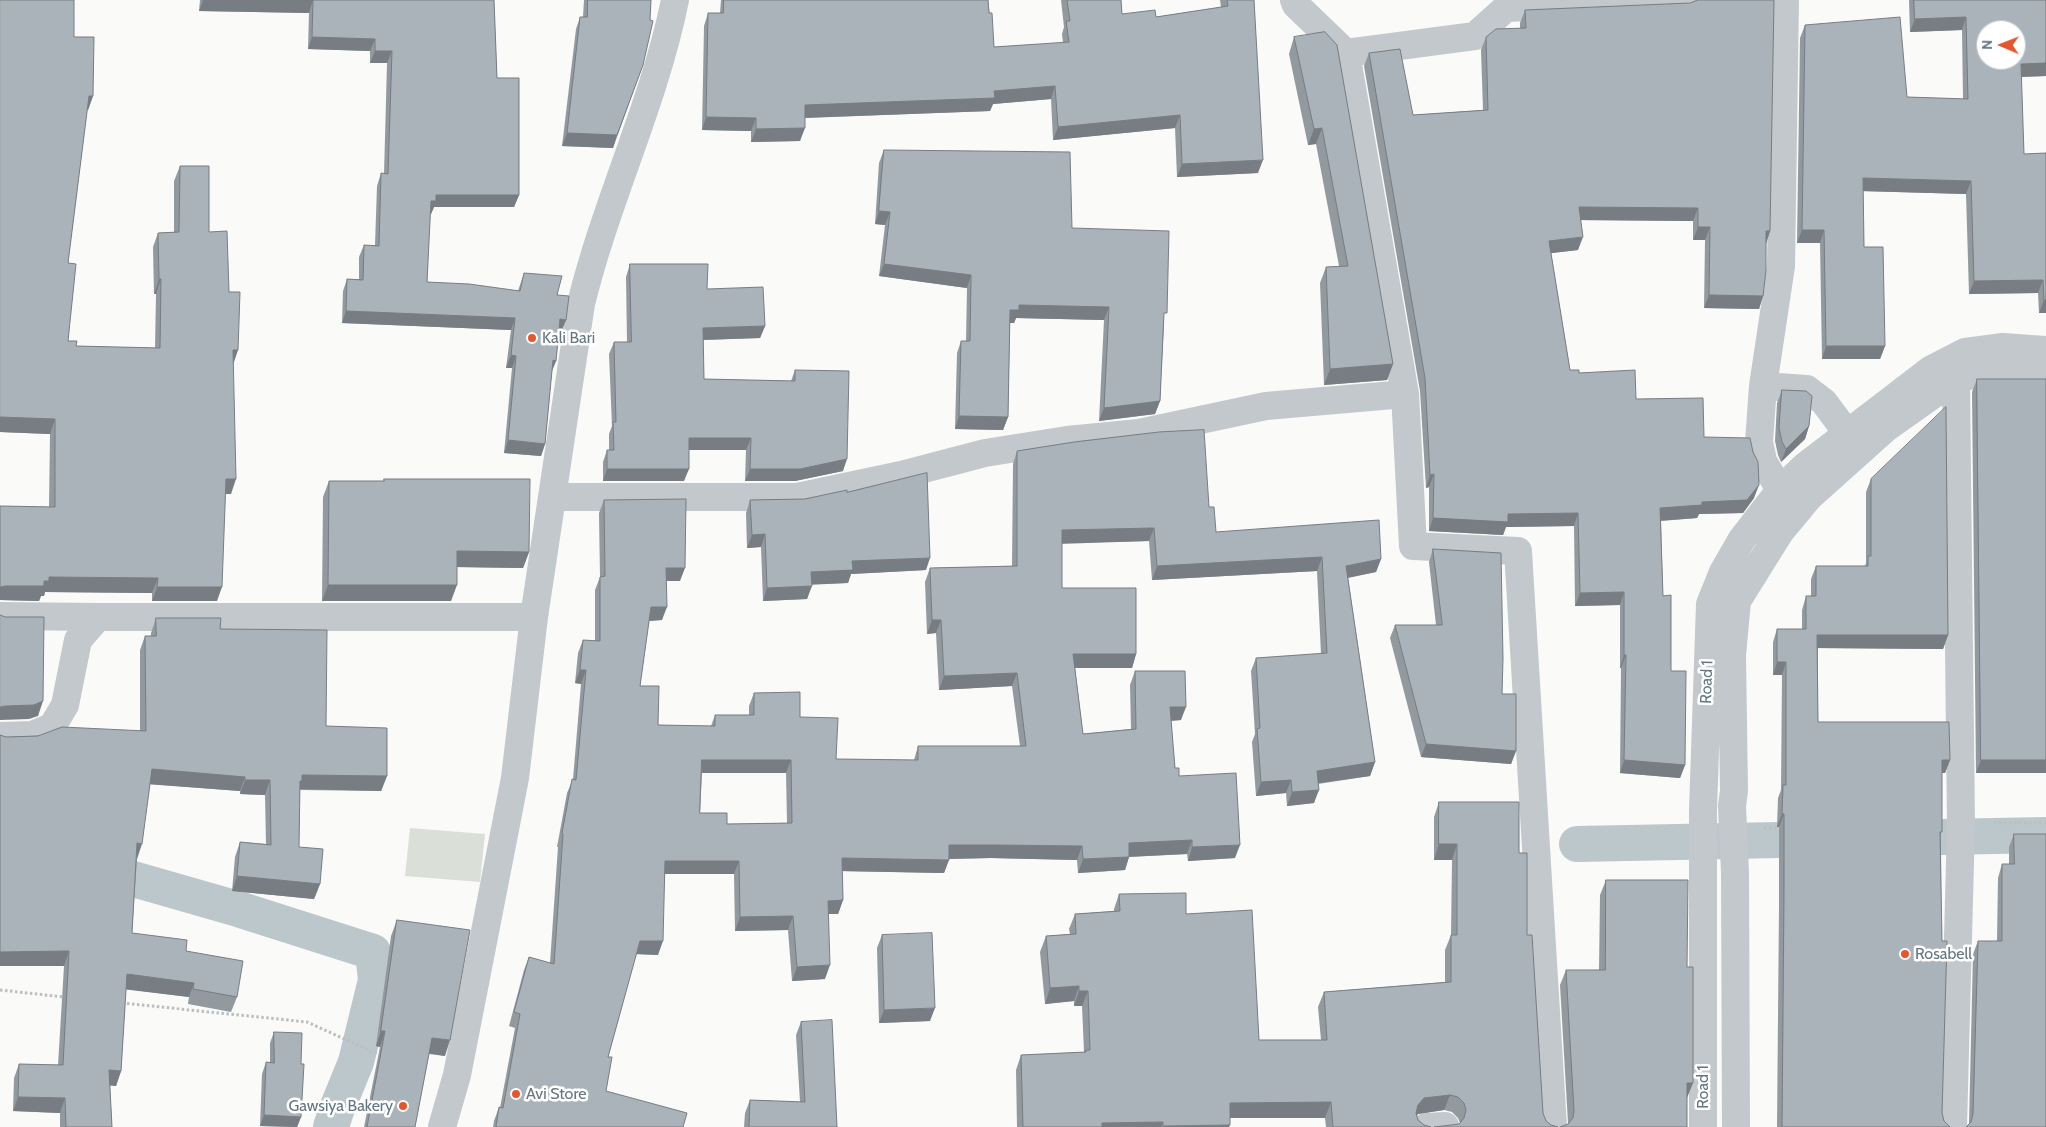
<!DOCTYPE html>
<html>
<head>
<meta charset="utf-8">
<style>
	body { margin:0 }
	#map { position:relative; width:2046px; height:1127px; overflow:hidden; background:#fafaf8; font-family:Cabin,sans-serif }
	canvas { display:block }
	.north { position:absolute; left:1976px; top:20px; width:50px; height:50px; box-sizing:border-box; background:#fff; border:1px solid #c1c8cd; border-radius:50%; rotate:271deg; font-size:14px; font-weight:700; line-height:20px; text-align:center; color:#657683 }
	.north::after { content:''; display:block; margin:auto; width:18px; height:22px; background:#e4572e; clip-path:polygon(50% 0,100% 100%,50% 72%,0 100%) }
</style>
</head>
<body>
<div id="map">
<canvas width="2046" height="1127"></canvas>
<div class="north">N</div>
</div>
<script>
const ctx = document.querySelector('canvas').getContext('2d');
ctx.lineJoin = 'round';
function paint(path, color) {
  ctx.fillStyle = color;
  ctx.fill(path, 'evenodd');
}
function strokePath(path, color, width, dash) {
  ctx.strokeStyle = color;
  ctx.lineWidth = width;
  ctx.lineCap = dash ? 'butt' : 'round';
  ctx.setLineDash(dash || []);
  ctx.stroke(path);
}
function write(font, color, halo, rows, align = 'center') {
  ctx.font = font + ' Cabin,sans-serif';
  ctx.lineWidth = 5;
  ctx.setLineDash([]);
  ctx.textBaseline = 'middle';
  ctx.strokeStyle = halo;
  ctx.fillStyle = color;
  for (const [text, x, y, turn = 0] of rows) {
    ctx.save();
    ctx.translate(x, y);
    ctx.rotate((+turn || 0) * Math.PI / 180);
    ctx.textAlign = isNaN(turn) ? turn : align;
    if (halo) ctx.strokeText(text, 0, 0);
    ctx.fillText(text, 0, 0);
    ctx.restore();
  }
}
paint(new Path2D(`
	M410 828 485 834 480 882 405 876Z`), '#dadfd7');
strokePath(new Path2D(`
	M1890 838 2046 835
	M1577 844 1829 839
	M0 856 39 852 238 909 373 952 376 980 356 1062 336 1111 331 1127`), '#bbc7cb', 36);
strokePath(new Path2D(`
	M1994 823H2046
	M1764 828H1782
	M0 990 64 997
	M122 1003 307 1022 373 1052 381 1053`), '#bbbfc2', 3, [2.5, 2.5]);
strokePath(new Path2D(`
	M1294 0 1296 5 1346 53 1405 394 1413 546 1518 551 1553 1127
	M1346 53 1475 36 1506 8 1685 0
	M1763 386 1807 389 1824 402 1847 433
	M1780 490 1763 461 1759 442 1763 386 1781 266 1785 0
	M552 497H797L901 475 985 453 1067 440 1139 433 1266 406 1405 394
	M0 616 98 617
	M0 736 32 735 52 727 65 705 78 640 98 617H534
	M442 1127 457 1075 515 778 534 617 581 304C606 201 654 104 675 0
	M1426 1127 1445 1126
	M1703 1127V810L1710 604 1723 572 1742 539 1780 490 1805 466 1930 370 1965 352 2003 347 2046 350
	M1736 1127 1735 873 1732 806 1734 791 1732 655 1737 601 1780 532 1809 497 1886 428 1944 387 1968 376 2005 370 2046 371
	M1953 1127 1961 824 1956 382`), '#c3c8cc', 28);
paint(new Path2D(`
	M0 0 74 37 93 96 88 110H87L68 263V341L76 346 155 348 156 294H154L153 247 158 233 174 232V181L180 166 209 232 229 292 233 363 231 494H225L217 601H152V593L45 592 44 596H41L39 601 0 600V506L49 507 50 434 0 432Z
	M200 0H494L497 78 519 195 514 207H434L431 214H430L427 282 518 291 524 273 557 295 566 320 561 332H559L556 361 552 371 545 444 541 456 504 453 512 368H506L511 330 342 323 343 291 347 279H359V257L364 245H375L377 186 381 173 384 174 387 63H370V51L308 49 309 13 199 11Z
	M584 0H651L643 65 613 148 562 146 576 29 580 17H583Z
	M721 0H988L994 47 1063 43 1062 34 1064 27 1061 0H1121L1122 14 1156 17 1221 7 1220 0H1254L1258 173 1177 177 1175 128 1053 140 1051 99 993 104 990 111 805 118 800 141 751 142V131L702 130 704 26 708 13H720Z
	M1909 0H2046V76L2021 77 2024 154 2046 153V313H2039L2038 293 1969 294 1966 194 1863 191 1864 247 1885 346 1880 359H1822L1820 243H1797L1800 38 1805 25 1907 97 1963 99 1962 30 1910 32Z
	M1525 10 1770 231 1766 243 1763 296 1759 309 1704 308 1705 240H1693V221L1581 220 1578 250 1551 253 1570 370 1579 373 1636 399 1704 437 1754 498 1743 513 1699 514 1697 518 1661 521 1663 596 1671 671 1685 765 1680 778 1620 773 1621 668H1620V605L1575 606 1574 526 1506 527 1503 535 1429 531V487L1426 488 1420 391 1364 66 1369 53 1413 115 1483 110 1481 50 1486 37 1520 28V23Z
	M1294 37 1393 364 1387 380 1324 385 1320 283 1326 267 1339 266 1316 144 1308 145 1289 54Z
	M884 150 1072 228 1164 322 1160 401 1155 414 1099 421 1104 320 1016 318 1014 323H1010L1008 417 1003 430 955 429 957 353 961 341H966L967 288 879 276 885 225 875 224 879 163Z
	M630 264 707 289 765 326 760 338 703 340 704 379 791 381 795 370 843 471 795 481H745L746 450H689L684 481H603V462L607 450H609V434L612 426 609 354 614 342H627L626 277Z
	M1977 379 2046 773H1976L1972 392Z
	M1782 390 1809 426 1805 439 1781 462 1778 455 1775 441 1777 403Z
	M1017 451 1209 507 1216 532 1381 559 1376 572 1348 578 1375 762 1370 776 1318 784 1314 803 1287 806 1286 793 1256 796 1252 742 1255 734 1251 671 1256 658 1321 654 1317 571 1152 580 1149 541 1062 543V588L1136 654 1132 668H1075L1083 734 1131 729 1130 685 1135 671 1181 720 1171 721 1175 768 1179 776 1235 858 1188 861 1187 854 1129 857 1125 870 1078 873 1077 860 991 858 949 859 944 873 842 871 843 900 838 914H828L825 979 792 981 788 930 735 931 734 874H665L658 955 636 954 608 1057 606 1091 683 1127H493L494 1121 499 1107 500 1108 515 1028 509 1026 524 970 529 957 550 963 558 847H557L567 793 573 779 581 684 575 683 578 653 583 640 595 641V590L600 577 599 513 604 500 680 581H666L662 620 649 621 640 686 658 725 711 726 715 715H749V706L754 693 800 717 836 759 914 760 918 746H1020L1012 686 939 690 936 633 927 634 925 582 930 568 1012 566 1013 464ZM702 773H786L787 823 727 824 700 813Z
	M384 479 529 552 523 568 457 567 451 601H322L323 497 329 481H383Z
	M1871 479 1948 635 1943 649 1818 648V722L1950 760 1945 773H1942L1941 836 1942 1113 1944 1121 1950 1127H1777L1779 905V827H1777L1778 798 1781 790 1782 675H1773V642L1777 629H1802V610L1806 596H1811V579L1816 566H1865L1866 563V492Z
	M847 492 926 570 851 574 848 583 812 584 807 599 763 601 761 547 747 548 746 513 750 500 805 499Z
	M1433 549 1502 694 1516 751 1511 764 1421 757 1390 638 1395 625H1436L1429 562Z
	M156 618 220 629 326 726 387 776 381 791 300 790 299 847 320 884 314 899 232 891 235 857 240 842 266 844 265 795 240 794V791L150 784 137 859 132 933 186 951 237 997 231 1012 188 1004 189 997 126 989 121 1071 116 1086 110 1085 112 1127H60V1113L13 1111 14 1078 19 1064 58 1065 64 966H0V735L6 737 140 731V650L145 636H151V633Z
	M1439 802 1519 853 1543 1113 1459 1124 1460 1123 1458 1118 1452 1112 1444 1110 1418 1114 1417 1115 1418 1120 1424 1125 1431 1127H1326L1325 1118H1230L1229 1127H1017L1016 1070 1021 1055 1084 1052 1082 1006H1074V1001L1045 1004 1040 952 1046 936 1070 934 1069 929 1075 914 1114 911V909L1119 894 1186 914 1259 1040H1321L1318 1007 1324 992 1445 982V950L1451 935 1452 860H1434V817Z
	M2014 834 2046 1127 1969 1124 1973 954 1978 941H1997L1998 878 2002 864H2009V847Z
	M1606 880 1687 1098 1568 1124V1123L1560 985 1566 970H1599L1600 895Z
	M397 920 445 1056 429 1054 415 1127H364L380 1047 376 1046 391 936Z
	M882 935 930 1021 879 1023 877 948Z
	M801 1022 837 1127H744L745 1113 750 1100 800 1102 796 1035Z
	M274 1032 301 1117 297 1127 260 1126 262 1074 266 1062H270V1043Z`), '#929a9f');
paint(new Path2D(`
	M203 0H313L309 13 199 11Z
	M1966 17 1962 30 1910 32 1915 19Z
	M312 37 375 39 370 51 308 49Z
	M375 51H392L387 63H370Z
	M2046 63V76L2016 77 2021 64Z
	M1055 86 1051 99 993 104 990 111 800 118 805 105Z
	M89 96H93L88 110H83Z
	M1180 115 1175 128 1053 140 1058 127Z
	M706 117 756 118 751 131 702 130Z
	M805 128 800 141 751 142 756 129Z
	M1322 128 1316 144 1308 145 1314 129Z
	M567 133 617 135 613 148 562 146Z
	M1263 160 1258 173 1177 177 1182 164Z
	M1863 178 1971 181 1966 194 1859 191Z
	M436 195H519L514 207H434L431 214H426L431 201Z
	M1579 207 1698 208 1693 221 1574 220Z
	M879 211 890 212 885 225 875 224Z
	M1698 227H1710L1705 240H1693Z
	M1802 230H1824L1820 243H1797Z
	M1766 231H1770L1766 244Z
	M1583 237 1578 250 1544 254 1549 241Z
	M884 264 971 275 967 288 879 276Z
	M159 279H161L156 294H154Z
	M2043 280 2038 293 1969 294 1974 281Z
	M1709 295 1763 296 1759 309 1704 308Z
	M2044 300H2046V313H2039Z
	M1019 305 1109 307 1104 320 1016 318 1014 323H1006L1010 310Z
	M346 311 515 318 511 330 342 323Z
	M560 319 566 320 561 332H556Z
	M765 326 760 338 699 340 703 328Z
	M1826 346H1885L1880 359H1822Z
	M233 350H238L233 365Z
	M511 355 516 356 512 368H506Z
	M553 360 556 361 551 373Z
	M1393 364 1387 380 1324 385 1330 369Z
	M1160 401 1155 414 1099 421 1104 408Z
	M959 416 1008 417 1003 430 955 429Z
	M0 417 55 419 50 434 0 432Z
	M1809 426 1805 439 1781 462 1786 449Z
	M689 438H751L746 450H684Z
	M508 440 545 444 541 456 504 453Z
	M847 459 843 471 795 481H745L750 469Z
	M607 469H689L684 481H603Z
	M1434 474 1429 487 1426 488 1430 475Z
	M226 479H236L231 494H220Z
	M1759 485 1754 498 1743 513 1699 514 1697 518 1656 521 1660 508 1702 502Z
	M1578 513 1574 526 1506 527 1503 535 1429 531 1433 518 1508 514Z
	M1154 528 1149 541 1057 544 1062 530Z
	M765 534 761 547 747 548 752 535Z
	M457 551 529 552 523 568 452 567Z
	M1322 557 1317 571 1152 580 1157 566Z
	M930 558 926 570 851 574 848 583 806 585 811 572 852 561Z
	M1381 559 1376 572 1341 579 1346 566Z
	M666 568H685L680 581H661Z
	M49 577 158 578 152 593 45 592 44 596H41L39 601 0 600V587L6 586 44 581Z
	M328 585H457L451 601H322Z
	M812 586 807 599 763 601 767 588Z
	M157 587H222L217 601H152Z
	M1624 592 1620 605 1575 606 1580 593Z
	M651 607H667L662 620 646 621Z
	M932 620H941L936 633 927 634Z
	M1817 635H1948L1943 649 1813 648Z
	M1073 654H1136L1132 668H1068Z
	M1624 655H1626L1621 668H1620Z
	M1777 662H1786L1782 675H1773Z
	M580 670H586L581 684 575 683Z
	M1017 673 1012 686 939 690 944 676Z
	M43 701 38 716 29 719 0 720V707L5 706Z
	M1170 707H1186L1181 720 1165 721Z
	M1426 744 1516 751 1511 764 1421 757Z
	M702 760H791L786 773H697Z
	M1624 760 1685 765 1680 778 1620 773Z
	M1942 760H1950L1945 773H1937Z
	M1981 760H2046V773H1976Z
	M1375 762 1370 776 1312 784 1317 771Z
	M152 769 245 777 240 791 146 784Z
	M302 775 387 776 381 791 299 789 294 795Z
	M245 780H270L265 795 240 794Z
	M1291 780 1286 793 1256 796 1261 782Z
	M1319 790 1314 803 1287 806 1292 792Z
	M1782 814H1784L1779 827H1777Z
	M1192 840 1187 854 1124 857 1129 843Z
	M137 843 142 844 137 859Z
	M1439 844H1457L1452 860H1434Z
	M949 845H996L1082 846 1077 860 991 858 944 859Z
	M1240 845 1235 858 1188 861 1192 847Z
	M1129 857 1125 870 1078 873 1083 859Z
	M842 858 949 860 944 873 837 871Z
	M665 861H739L734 874H660Z
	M237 876 320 884 314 899 232 891Z
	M843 900 838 914H823L828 901Z
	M793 916 788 930 735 931 740 917Z
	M640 941H663L658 955 635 954Z
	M69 951 64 966H0V952Z
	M830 965 825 979 792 981 797 967Z
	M127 974 194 983 189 997 122 989Z
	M1079 986 1074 1001 1045 1004 1050 988Z
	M1079 991H1088L1082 1006H1074Z
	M935 1008 930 1021 879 1023 884 1010Z
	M381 1031H385L380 1047 376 1046Z
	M432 1038 450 1040 445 1056 427 1053Z
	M109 1070 121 1071 116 1086 104 1085Z
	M1687 1083H1693L1687 1098H1681Z
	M1450 1095 1444 1110 1418 1114 1412 1120 1418 1105 1424 1098Z
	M18 1097 65 1098 60 1113 13 1111Z
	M1331 1102 1325 1118H1224L1230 1103Z
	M264 1115 301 1117 297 1127 260 1126Z
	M1163 1122 1161 1127H1101L1102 1123Z
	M1230 1125 1229 1127H1162L1163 1126Z`), '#777d82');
const building = new Path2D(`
	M0 0H74V37H94L93 96H89L68 263 76 264 68 341H77L76 346 160 348 161 279H159L158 233 179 232 180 166H209V232L227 231 229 292H240L238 350H233L236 479H226L222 587H157L158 578 49 577V581H44V586H6L0 587V506L55 507V419L0 417Z
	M303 0H494L497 78H519V195H436V201H431L427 282 469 284 520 291 524 273 562 276 557 295 569 296 566 320 560 319 556 361 553 360 545 444 508 440 516 356 511 355 515 318 346 311 347 279 363 280 364 245 379 246 381 173 388 174 392 51H375V39L312 37 313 0Z
	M588 0H651L650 20 653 21 643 65 617 135 567 133 580 17H587Z
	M724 0H988L989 13H992L994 47 1069 42 1066 21H1070L1067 0H1121L1122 14 1155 10 1156 17 1228 6 1227 0H1254L1263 160 1182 164 1180 115 1058 127 1055 86 994 91 995 98 805 105V128L756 129V118L706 117 708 13H723Z
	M1698 0H1774L1770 231H1766V270L1763 296 1709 295 1710 227H1698V208L1579 207 1583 237 1549 241 1570 370H1579V373L1635 370 1636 399 1703 398 1704 437 1750 438 1753 452 1758 462 1759 485 1747 500 1702 502V505L1660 508 1663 596 1671 595V671H1686L1685 765 1624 760 1626 655H1624V592L1580 593 1578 513 1508 514V522L1433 518 1434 474 1430 475 1425 378 1369 53 1400 49 1413 115 1488 110 1486 37 1496 29 1526 28 1525 10 1690 3Z
	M1914 0H2046V63L2021 64 2024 154 2046 153V300H2044L2043 280 1974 281 1971 181 1863 178 1864 247H1883L1885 346H1826L1824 230H1802L1805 25 1900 17 1907 97 1968 99 1966 17 1915 19ZM1986 30H2016V60H1986Z
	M1325 32 1337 45 1393 364 1330 369 1326 267 1348 266 1322 128 1314 129 1294 37Z
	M884 150 1070 152 1072 228 1169 231 1167 313H1164L1160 401 1104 408 1109 307 1019 305V310H1010L1008 417 959 416 961 341H970L971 275 884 264 890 212 879 211Z
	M630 264H708L707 289 763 287 765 326 703 328 704 379 795 381V370L849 371 847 459 800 469H750L751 438H689V469H607V450H614L613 422H616L614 342H631Z
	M1977 379H2046V760H1981Z
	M1782 390 1806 391 1812 396 1809 426 1786 449 1782 442 1779 428Z
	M1946 407 1948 635H1817L1818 722H1949L1950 760H1942V832H1940L1942 941H1947L1942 1113 1944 1121 1950 1127H1782L1784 892V814H1782L1783 785H1786V662H1777V629H1806V596H1816V566H1868V556H1871V479Z
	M1204 430 1209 507H1214L1216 532 1379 520 1381 559 1346 566 1375 762 1317 771 1319 790 1292 792 1291 780 1261 782 1257 729 1260 728 1256 658 1327 653 1322 557 1157 566 1154 528 1062 530V588H1136V654H1073L1083 734 1136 729 1135 671H1185L1186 707H1170L1175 768H1179V776L1236 773 1240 845 1192 847V840L1129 843V857L1083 859 1082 846 996 845H949V860L842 858 843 900 828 901 830 965 797 967 793 916 740 917 739 861H665L663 941H640L608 1057H612L606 1091 687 1113 683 1127H496L499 1107 503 1108 520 1014 514 1012 529 957 554 964 563 834 562 833 572 779 576 780 586 670H580L583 640 600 641V577L605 576 604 500 686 499 685 568H666L667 607H651L640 686H659L658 725 715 726V715H754V693L800 692V717L838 718 836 759 918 760V746H1026L1017 673 944 676 941 620H932L930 568 1017 566V451L1074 442 1159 432ZM702 760H791L792 823 727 824V813H700Z
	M927 473 930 558 852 561 853 570 811 572 812 586 767 588 765 534 752 535 750 500 805 499 847 490V492Z
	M384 479H530L529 552 457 551V585H328L329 481H384Z
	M1433 549 1501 553 1503 659 1502 694H1516V751L1426 744 1395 625H1442Z
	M0 615 5 617H44L43 701 34 705 5 706 0 707Z
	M156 618H221L220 629 327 630 326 726 387 728V776L302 775V781H300L299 847 323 849 320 884 237 876 240 842 271 845 270 780H245V777L152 769 142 844 137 843 132 933 187 940 186 951 243 961 237 997 193 989 194 983 127 974 121 1071 109 1070 112 1127H66L65 1098 18 1097 19 1064 63 1065 69 951 0 952V735L6 737 38 736 62 727 146 731 145 636H156Z
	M1439 802H1519V853H1527V935H1532L1543 1113 1546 1121 1551 1125 1558 1127H1434L1459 1124 1464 1118 1466 1110 1464 1103 1458 1097 1450 1095 1424 1098 1418 1105 1416 1113 1418 1120 1424 1125 1431 1127H1333L1331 1102 1230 1103V1125L1163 1126V1122L1102 1123V1127H1023L1021 1055 1086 1052V1050H1090L1088 991H1079V986L1050 988 1046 936 1076 934 1075 914 1120 911 1119 894 1186 893V914L1252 910 1259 1040H1327L1324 992 1451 982V935H1457V844H1439Z
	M2014 834H2046V1127H1966L1971 1122 1973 1114 1978 941H2002V864H2014Z
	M1606 880H1688L1687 967H1693V1083H1687V1127H1560L1568 1124 1573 1118 1574 1111 1566 970H1605Z
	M397 920 470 930 450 1040 432 1038 415 1127H367L385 1031H381Z
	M932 933 935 1008 884 1010 882 935Z
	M832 1020 837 1127H749L750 1100 805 1102 801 1022Z
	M274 1032 302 1033 301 1064H304L301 1117 264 1115 266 1062 274 1063Z`);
paint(building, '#aab3b9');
strokePath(building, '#777d82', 1);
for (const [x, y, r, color] of [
	[532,338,5,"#e4572e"],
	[1905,954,5,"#e4572e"],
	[516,1094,5,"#e4572e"],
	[403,1106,5,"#e4572e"]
]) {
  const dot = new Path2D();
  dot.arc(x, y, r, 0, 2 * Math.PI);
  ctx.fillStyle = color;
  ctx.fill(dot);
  strokePath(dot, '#fff', 2);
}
write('16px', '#657683', '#fff', [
	["Kali Bari",542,338],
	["Rosabell",1915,954],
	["Avi Store",526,1094],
	["Gawsiya Bakery",393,1106,"right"]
], 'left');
write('16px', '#657683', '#fff', [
	["Road 1",1707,682,-88],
	["Road 1",1703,1087,-90]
]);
</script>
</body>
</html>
